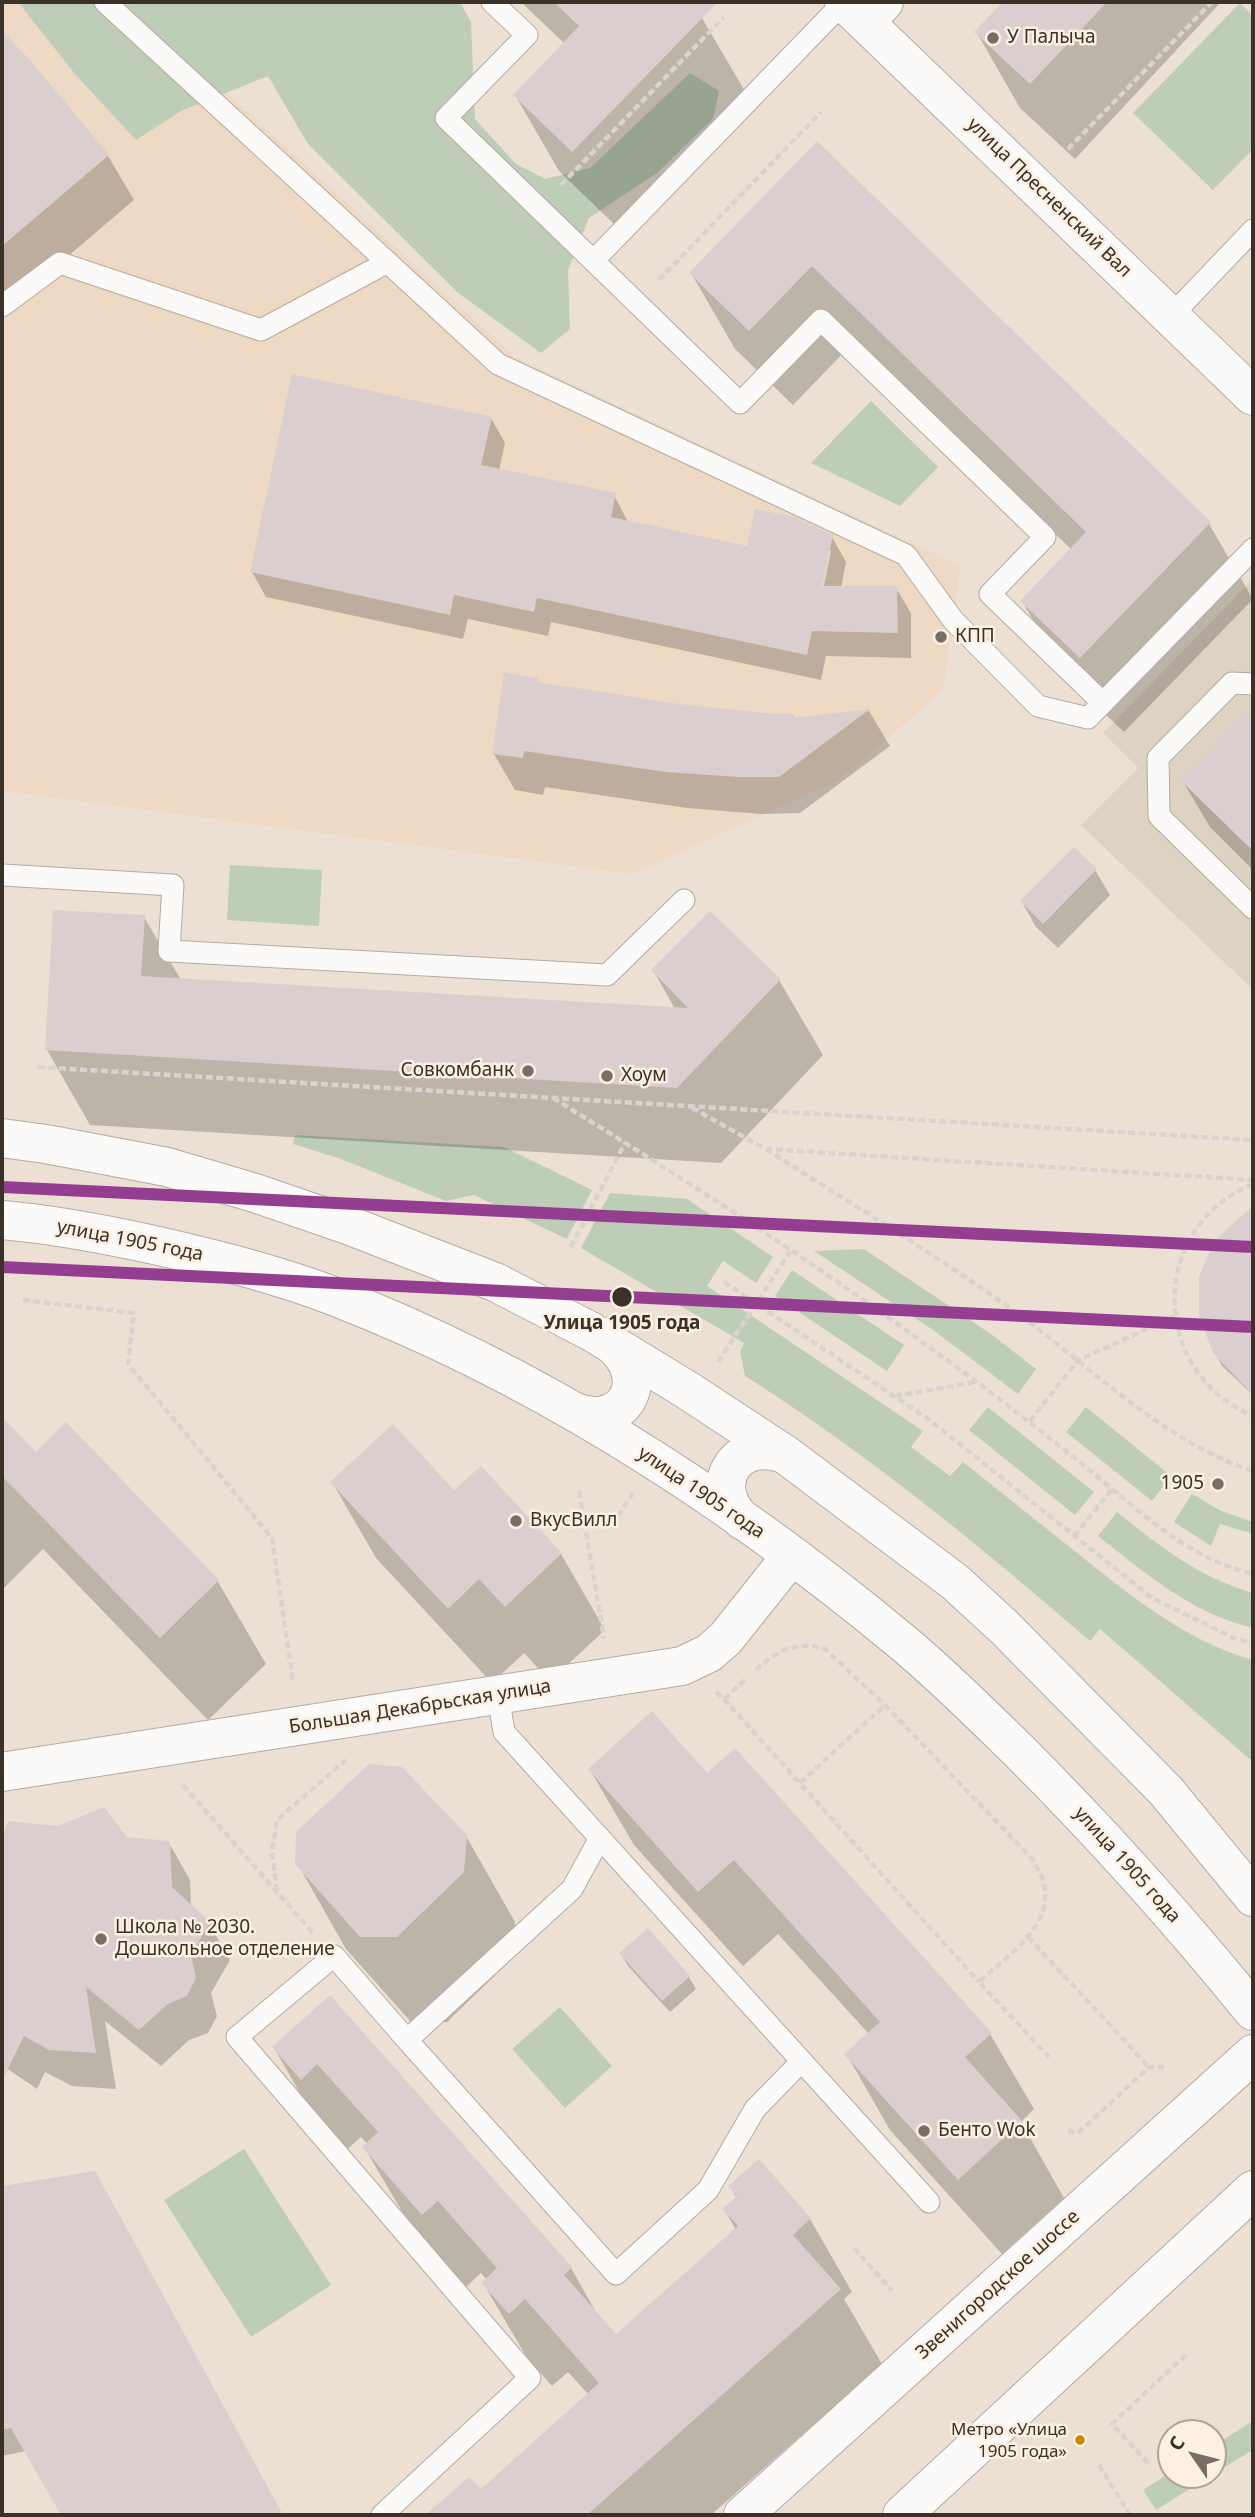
<!DOCTYPE html>
<html>
<head>
<meta charset="utf-8">
<style>
	body { margin:0 }
	#map { position:relative; width:1255px; height:2517px; overflow:hidden; background:#ece0d4; font-family:"Noto Sans",sans-serif }
	canvas { display:block }
	.frame { position:absolute; inset:0; border:4px solid #3a3129; pointer-events:none }
	.north { position:absolute; left:1157px; top:2419px; width:70px; height:70px; box-sizing:border-box; background:#fdefe2; border:2px solid #afa398; border-radius:50%; rotate:305deg; font-size:19px; font-weight:700; line-height:28px; text-align:center; color:#3a3129 }
	.north::after { content:''; display:block; margin:auto; width:24px; height:32px; background:#786e65; clip-path:polygon(50% 0,100% 100%,50% 72%,0 100%) }
</style>
</head>
<body>
<div id="map">
<canvas width="1255" height="2517"></canvas>
<div class="frame"></div>
<div class="north">С</div>
</div>
<script>
const ctx = document.querySelector('canvas').getContext('2d');
ctx.lineJoin = 'round';
function paint(path, color) {
  ctx.fillStyle = color;
  ctx.fill(path, 'evenodd');
}
function strokePath(path, color, width, dash) {
  ctx.strokeStyle = color;
  ctx.lineWidth = width;
  ctx.lineCap = dash ? 'butt' : 'round';
  ctx.setLineDash(dash || []);
  ctx.stroke(path);
}
function write(font, color, halo, rows, align = 'center') {
  ctx.font = font + ' "Noto Sans",sans-serif';
  ctx.lineWidth = 5;
  ctx.setLineDash([]);
  ctx.textBaseline = 'middle';
  ctx.strokeStyle = halo;
  ctx.fillStyle = color;
  for (const [text, x, y, turn = 0] of rows) {
    ctx.save();
    ctx.translate(x, y);
    ctx.rotate((+turn || 0) * Math.PI / 180);
    ctx.textAlign = isNaN(turn) ? turn : align;
    if (halo) ctx.strokeText(text, 0, 0);
    ctx.fillText(text, 0, 0);
    ctx.restore();
  }
}
paint(new Path2D(`
	M1253 579V990L1081 825 1138 768 1103 733Z`), '#ded3c2');
paint(new Path2D(`
	M2 2H128L515 357 961 566 943 691 839 780 633 874 2 791Z`), '#eed9c4');
paint(new Path2D(`
	M18 2H460L471 22 475 119 516 164 545 179 590 168 690 73 719 91 713 119 657 173 589 218 568 270 570 329 541 353 457 292 308 144 268 76 181 111 136 140 75 74Z
	M1240 3 1253 16V149L1213 190 1133 113Z
	M871 401 938 467 900 506 811 463Z
	M230 865 322 870 319 926 227 920Z
	M295 1135 504 1147 592 1190 567 1239 474 1195 446 1201 341 1159 293 1144Z
	M610 1193 687 1199 773 1257 756 1283 723 1261 707 1286 923 1431 911 1447 950 1476 963 1462C1001 1492 1038 1522 1076 1552 1131 1596 1184 1640 1253 1660V1762L1100 1629 1090 1641C979 1545 868 1454 745 1376L740 1352 744 1343 581 1248Z
	M864 1249 991 1334 1036 1369 1018 1394 933 1330 814 1251Z
	M792 1270 904 1345 887 1371 775 1296Z
	M988 1407 1094 1492 1075 1515 969 1430Z
	M1086 1407 1171 1476 1152 1501 1066 1432Z
	M1192 1494 1221 1511 1253 1522V1534L1220 1524 1211 1546 1174 1522Z
	M1117 1512C1161 1547 1198 1577 1253 1593V1628C1193 1614 1145 1573 1098 1536Z
	M560 2007 612 2066 565 2108 512 2049Z
	M244 2149 331 2285 251 2337 164 2200Z
	M1253 2421V2450L1213 2474V2446Z
	M1171 2472V2475H1212L1156 2510 1143 2490Z`), '#becdb7');
paint(new Path2D(`
	M521 2H685L702 18 746 93 616 226 559 171 515 95 565 44Z
	M1005 2H1221L1075 159 1020 108 977 33Z
	M2 31 108 156 134 200 2 312Z
	M817 144 1209 524 1253 599 1124 732 1066 677 1022 601 1072 550 856 340 793 405 735 349 691 273Z
	M491 418 505 443 499 471 614 495 628 522 748 548 832 537 846 562 841 588H896L911 613V658L826 656 821 680 551 622 548 636 468 619 463 639 266 597 252 572ZM828 551H831L822 595 818 594Z
	M537 680 539 683 679 706 793 716 795 719 869 711 890 746 800 813 761 814 687 808 545 787 543 795 515 790 494 754Z
	M1253 708V870L1210 827 1182 780Z
	M1095 870 1110 895 1058 948 1036 927 1022 902Z
	M144 917 181 980 675 1009 653 970 779 980 823 1055 721 1163 90 1125 47 1050Z
	M1253 1211V1395L1222 1366 1215 1352 1248 1213Z
	M2 1419 36 1454 66 1425 218 1582 266 1664 208 1720 43 1549 2 1590Z
	M481 1468 561 1554 605 1630 550 1681 524 1653 492 1683 376 1558 332 1482 454 1493Z
	M590 1770 707 1775 990 2034 1034 2109 1021 2122 1064 2198 1002 2254 890 2130 847 2055 869 2034 778 1934 743 1966 634 1845Z
	M9 1823 169 1843 190 1880 191 1907 209 1923 230 1960 211 1993 217 2016 208 2033 189 2040 161 2066 105 2021 116 2089 72 2086 45 2072 37 2089 2 2065V1841Z
	M466 1836 515 1922 513 1958 447 2022H411L346 1949 297 1863Z
	M621 1954 689 1977 696 1989 670 2012 628 1966Z
	M330 1997 571 2268 600 2319 616 2337 736 2230 724 2209 737 2198 730 2187 810 2219 852 2292 844 2299 882 2364 711 2515H428L469 2479 480 2492 589 2395 568 2372 552 2386 526 2356 483 2283 487 2280 481 2273 466 2287 407 2220 364 2147 367 2144 361 2137 344 2152 316 2121 274 2048Z
	M94 2173 108 2196 281 2515H63L26 2451 2 2456V2187Z`), '#0003');
paint(new Path2D(`
	M554 2H718L572 152 513 95 579 26Z
	M1003 2H1107L1030 84 974 32Z
	M2 31 30 60 109 155 2 246Z
	M817 141 1211 522 1080 658 1020 601 1086 532 812 266 749 331 689 273Z
	M292 374 492 417 481 465 616 493 611 517 747 546 755 509 794 517 833 535 822 586H897L898 633 812 631 807 655 537 598 534 612 454 595 450 615 250 572Z
	M504 672 538 678V682L679 704 773 714H794L793 718 870 709 779 777H739L665 772 524 751 523 758 492 754Z
	M1253 705V851L1180 780Z
	M1074 847 1097 869 1043 924 1020 901Z
	M53 910 145 915 141 976 688 1008 651 970 710 911 781 979 677 1088 45 1050Z
	M1253 1206V1395L1213 1353 1199 1315V1276L1215 1240Z
	M2 1417 36 1452 66 1422 219 1580 160 1638 2 1476Z
	M393 1424 454 1490 481 1466 562 1553 505 1607 479 1579 448 1609 330 1482Z
	M652 1711 707 1773 735 1748 992 2033 965 2057 1022 2121 958 2180 844 2054 880 2022 734 1860 698 1892 588 1769Z
	M369 1764 402 1767 467 1835 464 1872 397 1937H360L295 1864 296 1832Z
	M104 1807 127 1837 170 1841 172 1887 210 1922 191 1955 196 1978 187 1996 168 2004 139 2030 86 1987 96 2053 49 2050 24 2036 2 2081V1837L8 1821 58 1826Z
	M648 1928 690 1976 662 2001 619 1953Z
	M330 1995 572 2267 564 2275 616 2334 738 2226 722 2209 737 2196 728 2186 759 2159 811 2218 793 2235 841 2289 587 2515H425L469 2477 481 2489 599 2383 525 2299 509 2314 481 2283 497 2268 438 2201 422 2215 362 2147 378 2132 317 2064 301 2080 272 2047Z
	M95 2171 120 2216 283 2515H61L11 2428 2 2430V2186Z`), '#dbcece');
const lane = new Path2D(`
	M105 2 498 364 906 555 953 620 1038 706 1088 718 1253 549
	M492 2 527 35 446 118 740 403 821 320 1045 537 990 594 1103 703
	M594 260 844 2
	M2 306 60 263 261 330 388 262
	M1171 316 1253 230
	M1253 684 1232 683 1158 758 1159 816 1253 908
	M2 875 173 885 169 951 607 975 684 900
	M498 1695 504 1732 929 2202
	M407 2040 616 2274 708 2190 755 2109 802 2061
	M382 2515 530 2378 237 2037 334 1956 407 2040 572 1889 600 1838`);
const street = new Path2D(`
	M865 22 884 2
	M575 1412C624 1430 652 1381 614 1346`);
const secondary = new Path2D(`
	M844 2 1253 396
	M2 1138 46 1144 167 1167 255 1193 348 1225 495 1282 592 1332 687 1390 786 1455 955 1582 1004 1627 1166 1791 1253 1897
	M2 1220C50 1224 98 1233 145 1243 209 1257 274 1273 336 1297 542 1377 731 1500 901 1641 942 1675 980 1713 1018 1750 1101 1833 1179 1920 1253 2011
	M742 1520C705 1483 738 1435 786 1455
	M2 1772 682 1666 709 1653 726 1638 792 1555`);
const primary = new Path2D(`
	M743 2515 1253 2054
	M902 2515 1253 2190`);
strokePath(lane, '#b4aba1', 23);
strokePath(street, '#b4aba1', 40);
strokePath(secondary, '#b4aba1', 40);
strokePath(primary, '#b4aba1', 40);
strokePath(new Path2D(`
	M1068 149 1212 2
	M561 185 724 17
	M659 280 821 112
	M38 1067 1253 1140
	M553 1098C679 1176 805 1256 925 1344 977 1381 1027 1420 1077 1460 1132 1504 1183 1557 1253 1574
	M692 1108 766 1149 1253 1180
	M766 1149C848 1202 932 1252 1011 1309 1090 1365 1160 1440 1253 1471
	M1253 1184C1148 1227 1149 1372 1253 1416
	M571 1247 625 1143
	M724 1282 931 1421 1152 1598 1234 1638 1253 1643
	M23 1300 134 1313 128 1364 272 1538 293 1682
	M718 1362 790 1252
	M895 1396 976 1382
	M1030 1421 1078 1360 1175 1316
	M579 1491 604 1638
	M618 1516 633 1493
	M1074 1536 1113 1488
	M756 1670C776 1651 798 1640 825 1649L885 1705 1033 1860C1036 1867 1041 1873 1043 1880 1057 1924 1007 1956 979 1982L1049 2057
	M716 1692 724 1699 979 1982
	M724 1699 747 1678
	M800 1783 885 1705
	M183 1785 313 1933
	M277 1891 272 1852 277 1820 346 1760
	M1028 1937 1149 2067
	M1068 2131 1078 2133 1149 2067H1164
	M854 2248 892 2291
	M1148 2463 1112 2424 1188 2353
	M1099 2465 1130 2515`), '#d8d3d0', 4.5, [7, 3.5]);
strokePath(lane, '#fcfaf9', 21);
strokePath(street, '#fcfaf9', 38);
strokePath(secondary, '#fcfaf9', 38);
strokePath(primary, '#fcfaf9', 38);
strokePath(new Path2D(`
	M2 1187 1253 1247
	M2 1267 1253 1327`), '#943e90', 12);
for (const [x, y, r, color] of [
	[993,38,7,"#786e65"],
	[941,637,7,"#786e65"],
	[528,1071,7,"#786e65"],
	[607,1076,7,"#786e65"],
	[622,1297,11,"#3a3129"],
	[1218,1484,7,"#786e65"],
	[516,1521,7,"#786e65"],
	[101,1939,7,"#786e65"],
	[924,2131,7,"#786e65"],
	[1080,2440,6,"#c8890a"]
]) {
  const dot = new Path2D();
  dot.arc(x, y, r, 0, 2 * Math.PI);
  ctx.fillStyle = color;
  ctx.fill(dot);
  strokePath(dot, '#fdefe2', 2.5);
}
write('17px', '#3a3129', '#fdefe2', [
	["Метро «Улица",1067,2430],
	["1905 года»",1067,2452]
], 'right');
write('19px', '#3a3129', '#fdefe2', [
	["У Палыча",1007,38],
	["КПП",955,637],
	["Совкомбанк",514,1071,"right"],
	["Хоум",621,1076],
	["1905",1204,1484,"right"],
	["ВкусВилл",530,1521],
	["Школа № 2030.",115,1928],
	["Дошкольное отделение",115,1950],
	["Бенто Wok",938,2131]
], 'left');
write('19px', '#3a3129', '#fdefe2', [
	["улица Пресненский Вал",1049,198,44],
	["улица 1905 года",130,1241,11],
	["улица 1905 года",701,1493,34],
	["Большая Декабрьская улица",420,1707,-9],
	["улица 1905 года",1127,1865,48],
	["Звенигородское шоссе",998,2285,-42]
]);
write('bold 19px', '#3a3129', '#fdefe2', [
	["Улица 1905 года",622,1324]
]);
</script>
</body>
</html>
